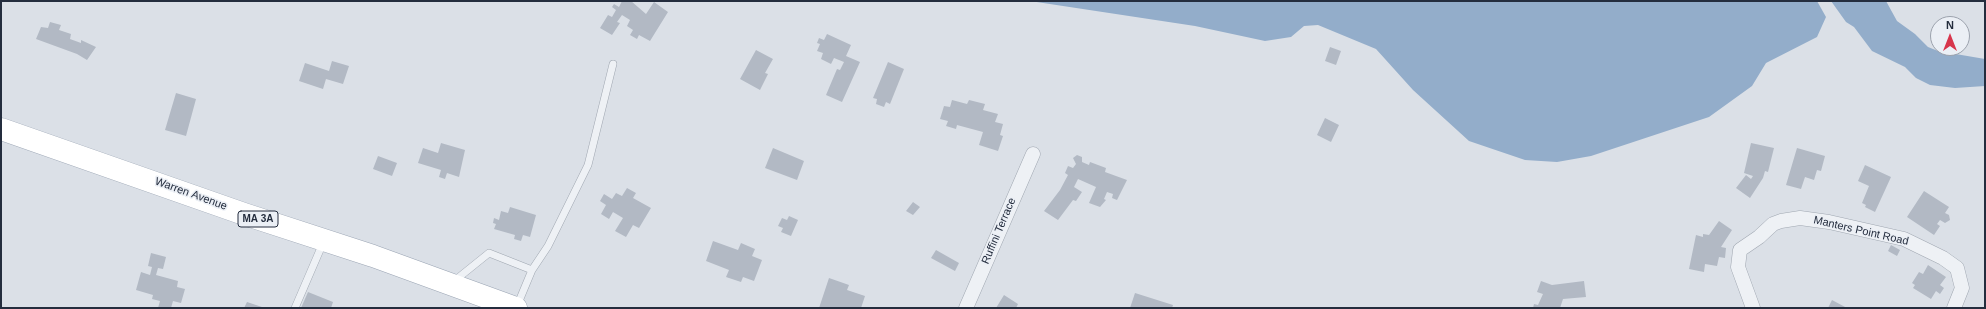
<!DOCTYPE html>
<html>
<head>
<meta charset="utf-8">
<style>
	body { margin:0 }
	#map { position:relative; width:1986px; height:309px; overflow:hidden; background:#dbe0e7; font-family:Helvetica,sans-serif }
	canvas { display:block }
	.frame { position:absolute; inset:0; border:2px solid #242d3e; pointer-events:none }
	.north { position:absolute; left:1930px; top:16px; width:40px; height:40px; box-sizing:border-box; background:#ebeff5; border:1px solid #9ba1ac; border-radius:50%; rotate:0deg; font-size:11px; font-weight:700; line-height:16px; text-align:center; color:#242d3e }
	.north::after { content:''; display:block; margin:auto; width:14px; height:18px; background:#d7354c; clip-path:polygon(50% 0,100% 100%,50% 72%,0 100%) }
</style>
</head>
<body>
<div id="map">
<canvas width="1986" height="309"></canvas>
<div class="frame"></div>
<div class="north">N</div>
</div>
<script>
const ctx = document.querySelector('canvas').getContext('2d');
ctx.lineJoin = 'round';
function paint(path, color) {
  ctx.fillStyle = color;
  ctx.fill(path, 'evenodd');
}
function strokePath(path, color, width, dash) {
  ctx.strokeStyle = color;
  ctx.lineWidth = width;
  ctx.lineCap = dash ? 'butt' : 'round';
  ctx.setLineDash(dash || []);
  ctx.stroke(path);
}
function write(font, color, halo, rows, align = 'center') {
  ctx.font = font + ' Helvetica,sans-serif';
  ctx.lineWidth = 3;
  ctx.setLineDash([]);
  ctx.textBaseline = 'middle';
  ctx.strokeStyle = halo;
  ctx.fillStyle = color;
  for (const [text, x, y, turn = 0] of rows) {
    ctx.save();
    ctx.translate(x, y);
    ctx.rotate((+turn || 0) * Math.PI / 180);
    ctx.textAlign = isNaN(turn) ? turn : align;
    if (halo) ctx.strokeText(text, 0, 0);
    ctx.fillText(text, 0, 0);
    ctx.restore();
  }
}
paint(new Path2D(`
	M1030 1H1817L1826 17 1817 37 1766 63 1752 86 1709 117 1591 156 1557 162 1525 160 1469 141 1413 90 1376 49 1318 25 1304 26 1291 37 1265 41 1195 26Z
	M1831 1H1886L1897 21 1915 34 1928 47 1938 51 1985 59V86L1955 88 1930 85 1916 78 1905 67 1872 51 1854 27 1846 22Z`), '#93adca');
paint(new Path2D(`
	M622 1H631L646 14 654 2 668 12 650 41 639 35 637 39 630 35 633 30 627 26 630 20 622 15 617 22 620 23 612 35 600 28 608 15 612 17 616 10 612 7 614 4 619 7Z
	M50 22 61 25 59 30 71 34 70 39 81 43V40L96 47 87 60 77 54 36 39 41 27 48 28Z
	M827 34 851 45 846 56 860 62 842 102 826 95 837 69 840 70 844 62 834 58 831 64 821 59 823 53 817 51 820 44 817 43 819 38 824 40Z
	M1330 47 1341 51 1336 65 1325 61Z
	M756 50 773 59 765 73 768 74 760 90 740 79Z
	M332 61 349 66 343 84 326 79 323 89 299 81 305 63 329 71Z
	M888 62 904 69 890 104 886 102 884 107 876 104 877 99 873 98Z
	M176 93 196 99 186 136 165 130Z
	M952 100 967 104 969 100 985 104 983 110 998 114 995 122 1003 124 1000 135 1003 136 998 151 979 145 983 132 957 125 956 129 946 126 948 121 940 119 944 106 950 107Z
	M1325 118 1339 125 1331 142 1317 135Z
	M441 143 465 150 459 177 447 173 445 179 439 177 441 170 418 163 423 148 438 153Z
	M1751 143 1774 148 1768 172 1765 171 1763 178 1750 198 1736 188 1746 175 1751 179 1753 176 1744 173Z
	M773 148 804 161 797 180 765 168Z
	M1797 148 1825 156 1821 171 1817 170 1814 180 1805 177 1801 189 1786 185Z
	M1077 155 1082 157V162L1089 165 1090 162 1106 168 1105 172 1127 180 1117 200 1112 198 1113 194 1107 192 1104 199 1106 200 1100 207 1089 203 1096 187 1078 179 1074 187 1082 192 1076 201 1073 200 1058 220 1044 211 1060 190 1068 175 1065 173 1068 166 1073 168 1076 164 1073 158Z
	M378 156 397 163 392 176 373 169Z
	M1865 165 1891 177 1875 212 1865 207 1866 205 1862 203 1869 186 1858 181Z
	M627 188 636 193 633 198 651 208 639 228 633 225 626 237 615 231 623 218 613 212 609 219 601 214 606 205 600 201 604 194 612 199 616 193 622 196Z
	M1924 191 1949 207 1945 213 1949 215 1950 220 1945 223 1940 220 1937 224 1940 226 1934 235 1907 217Z
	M913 202 920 207 913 215 906 211Z
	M510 207 536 215 530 237 523 235 521 241 514 239 515 235 494 229 496 224 493 223 494 218 499 220 501 211 508 213Z
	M789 216 798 220 791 236 781 232 783 228 778 226 782 218 787 220Z
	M1719 221 1732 230 1721 247 1726 248 1725 258 1719 257 1717 266 1705 264 1704 272 1689 269 1696 235 1703 237V234L1709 235Z
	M713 241 738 250 741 243 755 249 752 256 762 260 754 281 743 277 741 282 726 277 729 270 706 261Z
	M1891 245 1900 250 1897 256 1888 251Z
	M936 250 959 263 955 271 931 258Z
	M151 253 166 257 163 269 158 268 156 275 178 281 177 287 185 289 181 303 173 301 171 308H158L160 301 152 299 153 295 136 290 141 272 150 275 152 267 148 266Z
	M1928 265 1946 277 1940 285 1944 288 1940 294 1936 291 1931 299 1913 288 1915 285 1912 283 1919 272 1923 274Z
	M829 278 849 285 847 290 865 296 861 308H819Z
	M1541 281 1552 285 1584 281 1586 297 1563 299 1560 308H1533L1534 304 1538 305 1543 294 1537 292Z
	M308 292 333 302 331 308H301Z
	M1135 293 1173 305 1172 308H1130Z
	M1004 295 1018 304 1016 308H996Z
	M1832 300 1847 308H1828Z
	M247 302 265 308H244Z`), '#b2b9c4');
const service = new Path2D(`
	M532 270 548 246 588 165 613 64
	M453 282 489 253 532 270 517 306
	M295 308 323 243`);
const minor = new Path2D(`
	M966 308 1033 154
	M1753 308 1738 267 1740 250 1759 237 1773 224 1781 221 1800 218 1829 222 1904 239 1943 258 1957 268 1962 288 1954 308`);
const primary = new Path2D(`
	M1 129 244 214 373 256 516 308`);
strokePath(service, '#a0a7b1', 8);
strokePath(minor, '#a0a7b1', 15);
strokePath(primary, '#9aa4b3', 23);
strokePath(service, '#eef1f5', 7);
strokePath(minor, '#eef1f5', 14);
strokePath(primary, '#fff', 22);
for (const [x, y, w] of [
	[258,219,40]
]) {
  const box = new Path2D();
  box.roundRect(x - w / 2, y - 8, w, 16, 3);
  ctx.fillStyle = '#ebeff5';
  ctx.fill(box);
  strokePath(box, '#242d3e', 1);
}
write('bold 10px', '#242d3e', null, [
	["MA 3A",258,219]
]);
write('11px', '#242d3e', '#ebeff5', [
	["Warren Avenue",191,194,20],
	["Ruffini Terrace",999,231,-67],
	["Manters Point Road",1861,231,13]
]);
</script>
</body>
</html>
